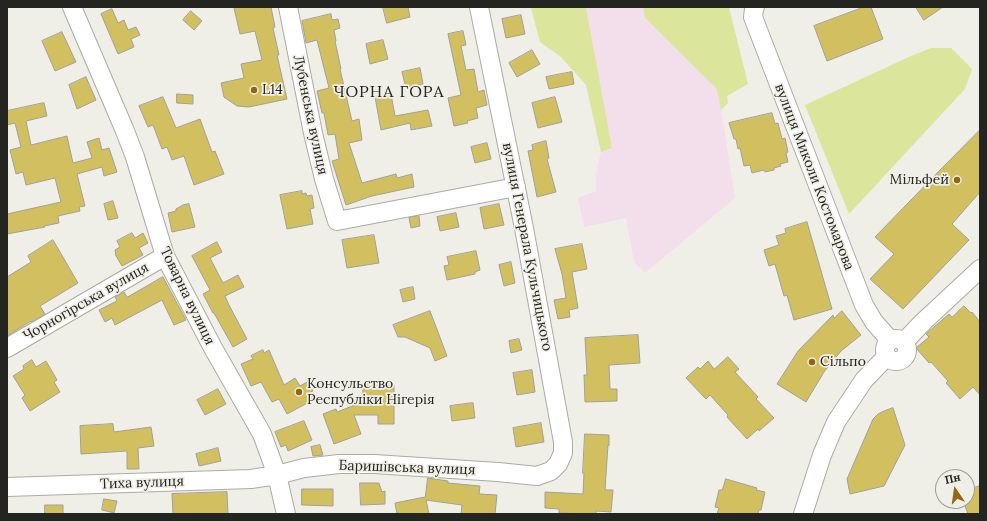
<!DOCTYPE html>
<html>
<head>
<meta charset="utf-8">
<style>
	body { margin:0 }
	#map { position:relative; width:987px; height:521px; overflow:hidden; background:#f0efe7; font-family:Lora,serif }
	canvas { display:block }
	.frame { position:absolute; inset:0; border:8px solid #242421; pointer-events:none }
	.north { position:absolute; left:935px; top:469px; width:40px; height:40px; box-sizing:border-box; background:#f0efe7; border:1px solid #9e9e98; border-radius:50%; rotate:347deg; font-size:11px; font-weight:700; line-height:16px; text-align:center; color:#242421 }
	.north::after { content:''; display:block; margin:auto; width:14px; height:18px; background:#936612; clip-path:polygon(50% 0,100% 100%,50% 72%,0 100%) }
</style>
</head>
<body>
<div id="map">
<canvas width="987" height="521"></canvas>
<div class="frame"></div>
<div class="north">Пн</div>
</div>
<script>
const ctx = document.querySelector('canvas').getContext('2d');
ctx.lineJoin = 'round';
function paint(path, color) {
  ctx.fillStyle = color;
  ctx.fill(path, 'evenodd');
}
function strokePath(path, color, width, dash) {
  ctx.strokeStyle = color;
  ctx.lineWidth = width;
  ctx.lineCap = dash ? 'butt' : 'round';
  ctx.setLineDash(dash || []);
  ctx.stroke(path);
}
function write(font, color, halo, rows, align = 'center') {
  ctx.font = font + ' Lora,serif';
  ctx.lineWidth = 3.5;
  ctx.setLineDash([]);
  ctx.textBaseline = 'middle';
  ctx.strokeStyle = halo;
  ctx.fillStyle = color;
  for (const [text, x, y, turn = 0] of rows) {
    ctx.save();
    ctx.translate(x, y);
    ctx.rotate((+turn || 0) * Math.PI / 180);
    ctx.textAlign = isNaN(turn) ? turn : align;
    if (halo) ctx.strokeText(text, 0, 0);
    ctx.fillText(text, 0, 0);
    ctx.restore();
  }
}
paint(new Path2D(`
	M586 7H643L645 18 718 89 735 198 645 273 634 262 626 218 584 227 578 198 596 191V172L601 152 612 148Z`), '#f3deeb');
paint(new Path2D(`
	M532 7H586L612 148 601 152 586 85 561 57 540 42 531 8Z
	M643 7H729L748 84 727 96 728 103 721 110 717 89 645 18Z
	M931 48H951L972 69 965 89 849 214 805 105 911 56Z`), '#dbe59c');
const building = new Path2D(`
	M240 7H271L275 27 273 28 279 55H277L287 99 249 107 237 106 224 97 221 83 244 78 241 64 262 60 255 31 240 34 234 8Z
	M383 7H408L410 17 387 23Z
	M864 7H871L883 39 827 61 814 26Z
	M916 7H943L924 20Z
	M112 9 118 23 124 20 128 30 136 27 140 35 131 39 134 47 118 54 101 14Z
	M191 11 202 21 194 30 183 20Z
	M331 14 332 20 338 19 340 28 334 30 336 41H335L341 69H340L352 121 359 119 362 140 349 143 362 183 396 174 397 178 412 174 414 187 372 196 346 205 332 161 339 159 335 134 328 135 324 113H322L317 91 329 88 317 40 306 43 302 21Z
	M521 15 525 34 506 38 502 19Z
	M463 31 466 45 461 46 466 70 474 69 478 92 484 90 487 105 476 108 478 118 467 121 468 123 454 126 448 98 461 95 448 34Z
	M62 32 76 62 55 71 42 41Z
	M383 40 388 59 370 64 366 44Z
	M532 50 540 64 517 77 509 63Z
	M420 68 423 84 406 88 402 72Z
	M572 72 574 84 549 89 546 77Z
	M86 77 96 100 77 109 69 85Z
	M177 94 193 95V104L177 103Z
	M391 94 395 116 428 110 432 126 411 130 410 123 381 130 375 97Z
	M163 97 176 128 200 119 212 152 215 151 224 174 194 185 184 156 172 160 167 147 162 149 153 125 148 127 139 106Z
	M555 97 562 122 538 128 532 103Z
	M44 103 47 116 26 121 31 145 67 136 73 163 92 158 87 142 99 138 102 150 109 148 117 172 104 176 102 167 77 174 85 206 79 207 80 211 58 216 59 223 44 226 45 227 7 234V214L61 202 55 178 26 185 23 172 16 174 10 150 21 147 15 123 7 125V111Z
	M772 113 775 124 778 123 782 139 785 138 788 152 786 153 788 162 780 164 781 166 774 168V170L765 172 764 170 752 173 750 165 744 166 740 148 738 149 736 139H734L729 123Z
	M980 130V192L952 224 969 240 903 309 870 279 894 254 875 237 944 166Z
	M546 141 549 158 547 159 556 192 537 197 528 151 533 150 532 145Z
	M487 143 491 159 475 163 471 147Z
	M302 191V194L306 193 307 196 312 195 314 208 310 209 313 224 287 229 280 195Z
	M113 201 118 218 108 220 104 204Z
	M189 204 195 227 172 232 168 213 176 211V209L183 205Z
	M499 204 504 225 484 229 480 208Z
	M456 213 459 227 440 231 437 217Z
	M419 216 420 226 411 228 409 218Z
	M807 222 832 309 794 320 787 295 784 296 775 264 769 266 764 250 779 245 776 236 786 233 785 229Z
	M132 233 135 238 143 233 148 243 139 248 143 255 122 266 116 256 115 250 120 247 117 241Z
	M374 235 379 263 347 268 342 240Z
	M53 240 78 283 40 306 45 314 32 322 31 321 7 336V277L31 262 28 256Z
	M217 242 222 252 210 258 223 283 238 275 244 287 225 296 229 305 247 339 233 347 214 313H213L203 294 210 290 192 256Z
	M582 244 587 269 572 272 578 308 569 310 570 317 558 319 554 300 566 298 562 274 555 249Z
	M476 251 480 270 475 272V274L447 280 444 266 449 265 447 257Z
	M511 262 515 283 504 286 499 265Z
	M163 277 186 320 174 325 162 300 115 325 112 318 105 322 99 310 117 301 115 297 124 292 127 297Z
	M413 287 415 299 403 302 400 290Z
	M964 306 971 313 972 312 980 322V395L973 387 960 399 946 383 948 381 931 362 929 363 916 348 929 337 926 334 934 327 949 314 952 317Z
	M430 311 447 356 435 361 430 348 405 337H398L393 325Z
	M842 311 861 335 841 351 824 372 806 402 777 384 798 351 833 315 834 318Z
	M638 335 640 363 609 365 610 389H617V401L585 402 584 375H587L585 338Z
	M519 339 522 350 511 353 509 341Z
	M263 350 264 353 269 350 284 385 295 378 300 386 307 382 313 391 309 393 313 400 287 414 279 399 272 402 261 382 251 386 241 364 253 359 251 356Z
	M728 357 739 369 735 372 758 397 756 399 774 418 759 431 758 429 747 439 727 417 728 415 710 395 706 399 686 378 698 367 700 369 708 361 714 369Z
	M32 360 36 367 46 361 57 380 54 382 60 392 30 411 22 398 25 395 13 376 24 369 23 366Z
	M532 370 535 392 517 395 513 373Z
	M363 385H394V424H378V415H354L361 434 334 444 323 414 336 409 337 412 363 402Z
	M218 389 226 404 205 415 197 400Z
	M473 403 475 418 452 421 450 406Z
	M893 408 905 445 884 486 850 494 847 479 873 419 878 414 884 411Z
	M304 421 312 440 288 451 286 445 281 447 275 432Z
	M541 423 544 442 516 447 513 428Z
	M113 424 114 432 151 427 154 446 138 448 139 469H127V451L81 454 80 426Z
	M585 434 609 435V446L608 445 605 490H613L611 512 596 511V514L559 513V509L545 508V492L583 494 584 473H583Z
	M320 445 323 455 313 456 311 447Z
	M218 448 221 461 199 466 196 454Z
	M428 478 448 481V483L480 486 479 494 497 495 495 514H461L462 505 426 500 429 514H397L395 503 425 497Z
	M726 479 757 488 756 490 765 492 761 510H759L758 514H717L719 508 715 507 719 490H722Z
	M360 483H379L382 492 385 491V504L361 505Z
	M980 486V514H968L963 501H967V490Z
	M302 489H333V506L302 505Z
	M227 492 228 514H173L172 494Z
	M104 499 117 501 114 513 102 510Z
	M45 505H63V514H45Z`);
paint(building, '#d2c060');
strokePath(building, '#a1a099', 1);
const minor = new Path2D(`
	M72 7 125 131 135 157 165 256 213 348 262 434 277 475 286 514
	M288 7 313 133 324 179 337 221 516 187
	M755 7 754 9 753 17 864 305 874 322 890 340
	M885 350a11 11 0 1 1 22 0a11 11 0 1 1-22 0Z
	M904 342 923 322 980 269
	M7 348 165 256
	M7 487 251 479 277 475 304 468 339 464H374L498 472 537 476 551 471 558 464 563 453V442L524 228 479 7
	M803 514 822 455 836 422 864 380 887 356`);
strokePath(minor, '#acaba3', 20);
strokePath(minor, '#fff', 18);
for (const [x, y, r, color] of [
	[254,90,4,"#936612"],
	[957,180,4,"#936612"],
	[812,362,4,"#936612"],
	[299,392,4,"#936612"]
]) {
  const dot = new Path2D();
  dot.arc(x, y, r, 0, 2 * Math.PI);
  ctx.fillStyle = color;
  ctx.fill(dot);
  strokePath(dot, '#f0efe7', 1.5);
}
write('14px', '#242421', '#f0efe7', [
	["L14",262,90],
	["Мільфей",949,180,"right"],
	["Сільпо",820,362],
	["Консульство",307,384],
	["Республіки Нігерія",307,400]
], 'left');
write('14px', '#242421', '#f0efe7', [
	["Лубенська вулиця",310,115,78],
	["вулиця Миколи Костомарова",814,177,69],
	["вулиця Генерала Кульчицького",527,247,79],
	["Товарна вулиця",187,296,64],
	["Чорногірська вулиця",86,302,-30],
	["Баришівська вулиця",407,468,2],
	["Тиха вулиця",142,483,-2]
]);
ctx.letterSpacing = '1px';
write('16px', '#242421', '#f0efe7', [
	["ЧОРНА ГОРА",389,92]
]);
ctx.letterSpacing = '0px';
</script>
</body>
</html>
